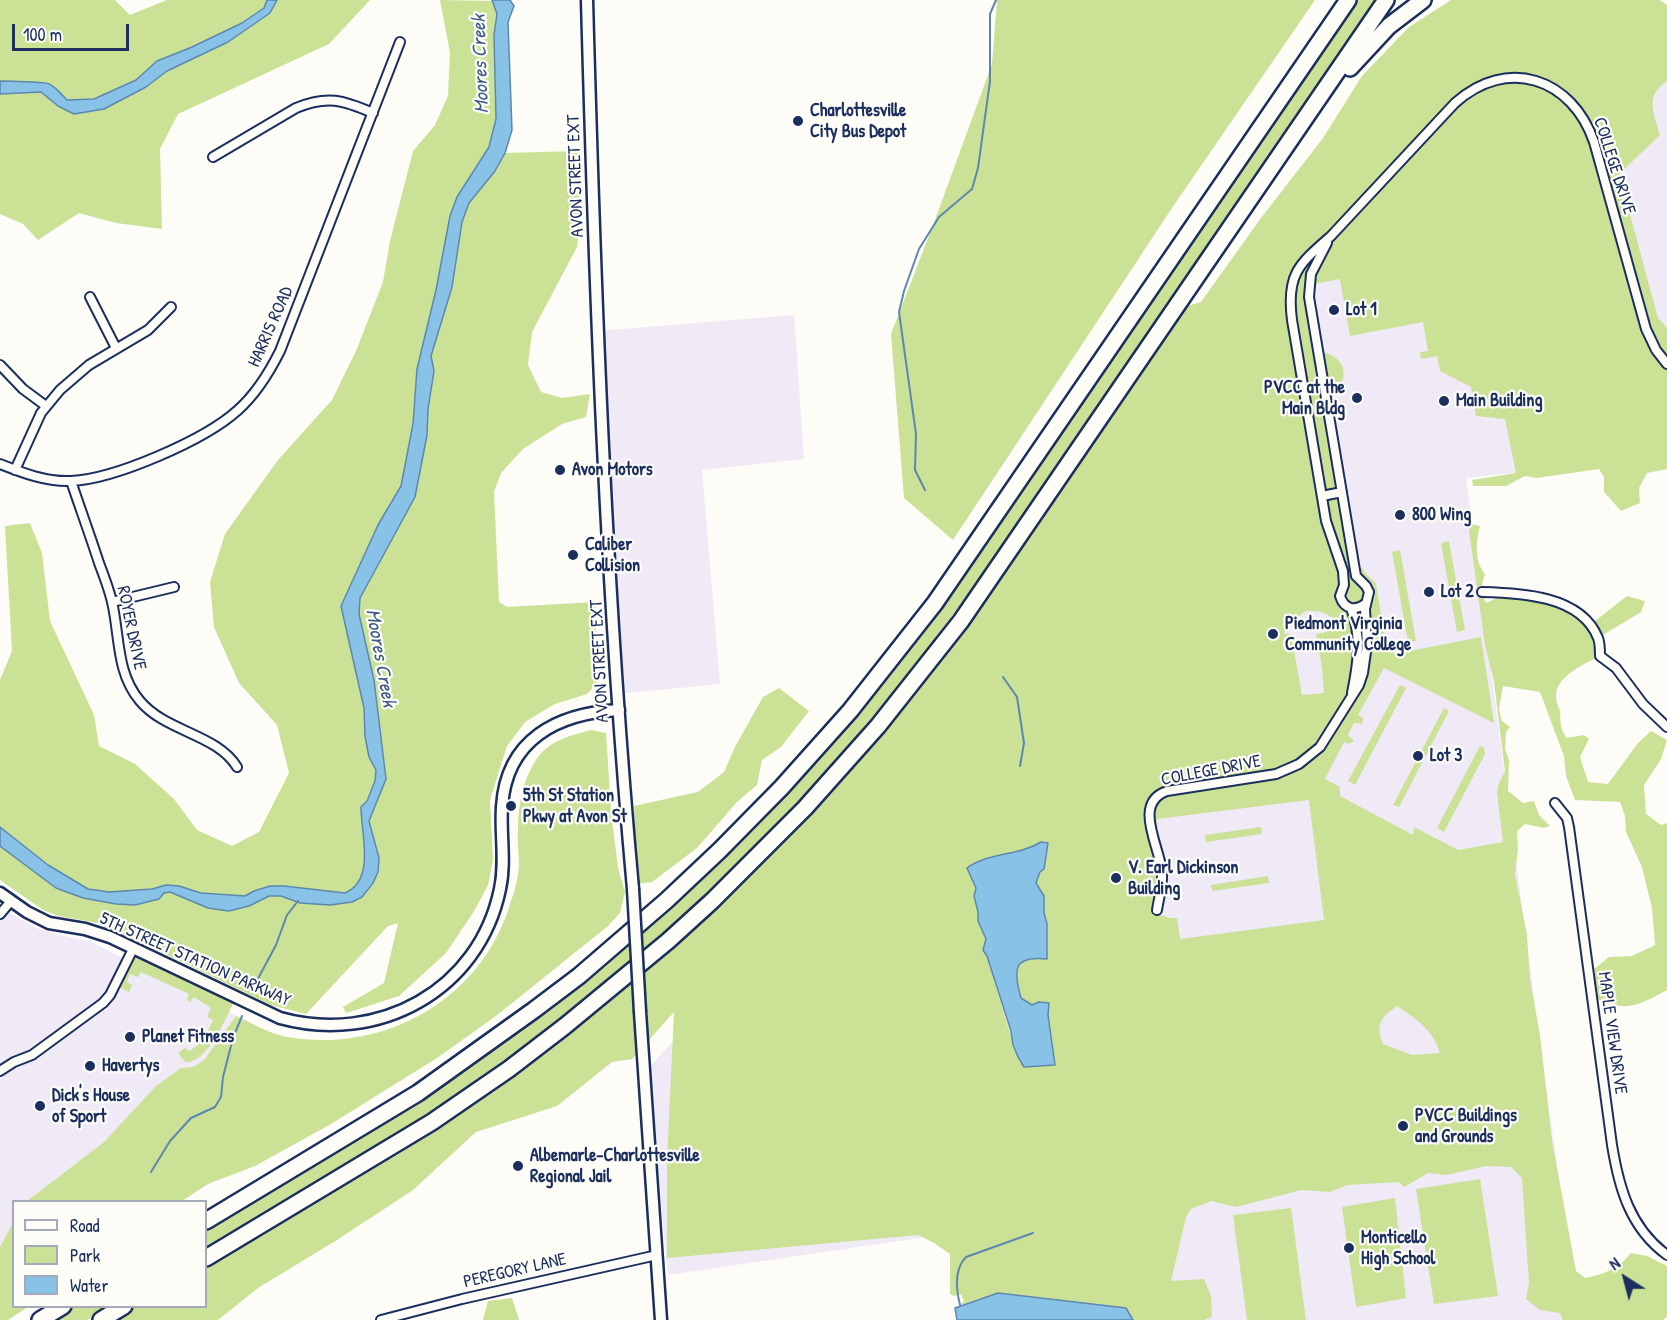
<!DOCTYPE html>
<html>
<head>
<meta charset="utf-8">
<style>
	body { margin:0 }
	#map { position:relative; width:1667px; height:1320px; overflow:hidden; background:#fdfcf7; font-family:"Patrick Hand",sans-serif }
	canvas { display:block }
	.legend { position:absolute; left:12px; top:1200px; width:195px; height:108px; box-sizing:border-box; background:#fdfcf7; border:2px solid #a3aaba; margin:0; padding:8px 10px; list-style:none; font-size:18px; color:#1b2f5e }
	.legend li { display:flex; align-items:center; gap:12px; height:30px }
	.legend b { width:30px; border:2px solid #a3aaba }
	.north { position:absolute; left:1595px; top:1248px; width:60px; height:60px; -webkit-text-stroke:4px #fdfcf7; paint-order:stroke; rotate:324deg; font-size:16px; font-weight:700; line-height:24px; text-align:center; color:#1b2f5e }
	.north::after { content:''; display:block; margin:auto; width:21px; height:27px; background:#1b2f5e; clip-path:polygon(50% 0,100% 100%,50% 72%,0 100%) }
	.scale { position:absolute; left:12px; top:24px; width:117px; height:27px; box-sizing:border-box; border:3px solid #1b2f5e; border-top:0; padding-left:8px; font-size:18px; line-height:21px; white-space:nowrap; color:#1b2f5e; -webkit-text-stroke:4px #fdfcf7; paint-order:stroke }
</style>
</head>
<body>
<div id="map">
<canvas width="1667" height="1320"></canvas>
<ul class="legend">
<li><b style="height:8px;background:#fdfcf7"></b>Road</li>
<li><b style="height:16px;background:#cbe196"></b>Park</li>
<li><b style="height:16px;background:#88c3e7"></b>Water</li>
</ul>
<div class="north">N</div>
<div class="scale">100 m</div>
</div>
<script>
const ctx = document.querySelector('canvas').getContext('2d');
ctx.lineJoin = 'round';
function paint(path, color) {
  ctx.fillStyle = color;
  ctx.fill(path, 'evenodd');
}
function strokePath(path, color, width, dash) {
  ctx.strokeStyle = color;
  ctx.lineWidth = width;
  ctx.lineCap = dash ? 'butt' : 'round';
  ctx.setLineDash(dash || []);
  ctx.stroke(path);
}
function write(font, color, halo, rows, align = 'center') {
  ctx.font = font + ' "Patrick Hand",sans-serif';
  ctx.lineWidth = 4.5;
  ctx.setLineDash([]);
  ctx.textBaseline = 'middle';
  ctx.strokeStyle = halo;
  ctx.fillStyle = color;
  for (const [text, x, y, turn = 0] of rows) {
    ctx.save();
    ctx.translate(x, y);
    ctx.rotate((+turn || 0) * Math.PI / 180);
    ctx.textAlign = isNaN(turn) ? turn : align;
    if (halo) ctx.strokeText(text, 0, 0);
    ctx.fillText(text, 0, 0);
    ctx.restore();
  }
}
paint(new Path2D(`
	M1667 70V457L1466 478 1541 1051 1579 1320H1146L1028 1222 668 1275 648 1069 674 1040 1204 336Z
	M794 315 804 459 702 470 720 684 617 694 597 331Z
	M0 907 36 928 59 935 90 941 116 955 143 963 190 986 236 1016 204 1060 193 1067 181 1068 156 1086 103 1143 82 1161 27 1201 14 1202 13 1222 0 1247Z`), '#efeaf6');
paint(new Path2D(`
	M0 0H115L130 15 167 0H267L264 8 242 23 192 47 157 61 136 80 94 99 67 101C62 95 56 87 49 84 46 82 7 81 0 81Z
	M277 0H370L329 44 178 114 160 149 162 229 116 223 79 213 38 240 23 224 0 214V94L41 92 58 106 124 99 146 87 167 71 228 42 270 13Z
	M440 0 493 1 497 14 494 35 496 119 489 147 457 197 450 216 436 290 417 369 413 424 401 486 378 525 341 606 364 708 365 736 369 757 376 770 375 781 366 801 361 808C361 834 376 880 345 893L284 886H270L254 891 245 896 201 893 179 886 166 885 152 889 109 892 88 889 48 865 0 827V680L12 651 5 526 30 523 42 553 50 621 94 715 99 746 135 764 174 799 197 830 232 846 259 832 289 773 277 725 239 683 214 627 210 582 225 534 278 460 332 400 356 351 383 282 390 241 413 151 435 125 448 96 450 53Z
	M997 0H1315L1174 205 953 540 904 498 891 334 935 220 992 64Z
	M1352 0H1377L975 585 899 686 820 778 781 821 675 924 577 1006 516 1054 449 1101 370 1151 206 1249V1225L323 1155 609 955 875 685Z
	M1451 0H1660L1667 5V81C1644 96 1654 113 1660 135L1619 174 1658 318 1667 328V469L1647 473 1639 488 1640 503 1621 511 1604 492V477L1599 469 1537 478 1525 476 1506 486H1473L1472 480 1516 473 1505 419 1476 416 1471 387 1440 371 1437 356 1421 359 1420 352 1428 351 1423 322 1350 336 1340 279 1309 285 1318 352C1347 352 1354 386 1326 394L1355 569 1362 568 1367 575 1376 583 1386 647 1392 646 1394 654 1481 637 1494 723 1384 668 1358 715 1363 718 1362 724 1354 723 1348 735 1354 741 1349 744 1344 742 1325 779 1340 787V796L1413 835 1414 827 1458 850 1503 842 1497 792 1498 786 1505 771 1494 682 1485 645 1468 523 1480 526C1476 542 1474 561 1485 574 1481 586 1480 592 1486 603L1508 593 1563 604 1590 625 1627 596 1645 601 1641 612 1598 638 1600 656C1585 664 1555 676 1556 697 1556 702 1559 707 1560 711 1561 723 1559 728 1567 738L1584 735 1589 739 1580 757 1588 782 1608 784 1638 743 1651 731 1667 740 1661 759 1644 785 1646 814 1661 825 1667 823V990C1636 1007 1624 1013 1592 996L1589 973 1609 957 1632 956 1655 945 1652 908 1642 867 1626 832 1625 816 1620 802 1575 800 1566 776 1564 756 1540 692 1503 686 1499 709 1502 721 1510 727 1506 732 1505 749 1509 760 1508 791 1523 803 1534 801 1539 815 1550 826 1544 828 1525 824 1517 831 1518 849 1515 874 1527 935 1530 980 1540 1035 1552 1141 1576 1271 1585 1278C1605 1274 1618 1269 1631 1253L1647 1256 1667 1266V1317L1663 1320H1563L1560 1313 1540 1310 1526 1299 1529 1283 1522 1178 1511 1167 1486 1166 1446 1175 1428 1173 1404 1187 1399 1182 1348 1185 1330 1192 1301 1190 1236 1207 1211 1201 1191 1209 1186 1217 1171 1281 1204 1279 1211 1296 1212 1317 1204 1320H1131L998 1293 960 1305 964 1301 961 1294 954 1296 950 1294V1254L934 1243 918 1235 667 1258V1161L674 1012 632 1059 612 1062 557 1106 476 1132 413 1190 337 1240 258 1288 218 1320H101L124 1307 206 1306V1258L432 1122 668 941 878 726 1174 310 1201 302 1261 218 1323 138 1362 76 1409 27ZM1306 611C1320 610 1329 613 1338 624L1329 626 1330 630 1323 633 1316 634 1322 667 1324 693 1302 695 1291 634H1284L1287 624ZM1309 800 1324 920 1180 939 1177 918H1169L1155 913 1157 819ZM1041 842 1047 843 1044 869 1041 872 1036 883 1044 896V913L1047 925V958C1013 955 1014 971 1021 998L1032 1005 1039 1002 1049 1003 1048 1015 1055 1065 1024 1067C1007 1033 999 993 987 956L983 950 986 939 978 921V913L974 896 976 888 967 869C988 852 1018 856 1041 842ZM1397 1006C1415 1018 1434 1031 1440 1053L1412 1055 1383 1044C1375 1025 1381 1017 1397 1006Z
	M579 151 580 221 577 247 532 332 528 365 541 392 562 398 590 394 586 417 562 424 523 449 501 473 494 492 499 602 507 607 595 602 597 683 587 694 555 704 525 722 507 746 490 800 493 860 488 885 473 913 446 953 399 996 346 1013 343 1007 384 983 398 923 388 926 306 1014 271 1005 103 924 59 916 43 910 0 880V846L56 888 116 904 135 905 158 899 164 893 170 892 179 895 249 906 269 896H281L300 903 362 897 369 822 386 779 374 680 359 614 360 598 415 497 427 435 428 409 434 371 431 356 452 287 462 222 469 203 495 171 505 153Z
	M1449 541 1465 630 1457 632 1441 543Z
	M1400 550 1416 641 1408 642 1392 552Z
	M1400 685 1406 688 1355 785 1348 781Z
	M779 688 809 711 781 747 762 760 757 785 737 802 697 848 652 882 637 884 634 806 698 792 724 772 736 745 763 697Z
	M1444 708 1449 711 1399 807 1393 805Z
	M591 730 606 733 611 811 618 868 625 892 620 913 608 926 496 1016 437 1058 331 1124 255 1166 208 1184 182 1201H27L103 1143 156 1086 181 1068 193 1067 204 1060 236 1016C252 1023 270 1034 287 1037 385 1054 483 999 511 901 515 891 518 877 519 866 519 854 517 841 518 829 518 806 523 779 536 760 549 740 570 736 591 730Z
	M1480 746 1484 748 1485 754 1444 832 1437 828Z
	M1261 827 1262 834 1206 842 1205 835Z
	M1268 876 1269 883 1212 891 1211 885Z
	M133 949 236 998C227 1015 208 1064 185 1062L178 1053 185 1048 190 1051 199 1044 196 1039 197 1037 204 1039 213 1020 207 1017 211 1008 194 997 190 1002 187 1000 189 994 141 972 138 977 130 974 127 982 132 985 129 992 115 985Z
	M1480 1179 1498 1296 1434 1304 1416 1189Z
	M1395 1198 1406 1298 1356 1307 1342 1207Z
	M1291 1208 1306 1320H1247L1233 1215Z
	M13 1222 14 1306 28 1307 8 1320H0V1247Z
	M512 1298 519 1320H483L488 1301Z
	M69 1307H110L87 1320H48Z`), '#cbe196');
const water = new Path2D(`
	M267 0H277L270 13 228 42 167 71 146 87 104 109 74 114 58 106 41 92 0 94V81C7 81 46 82 49 84 56 87 62 95 67 100L94 99 136 80 157 61 192 47 242 23 264 8Z
	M492 0H510L514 6 508 22 512 130 505 153 495 171 469 203 462 222 452 287 431 356 434 371 428 409 427 435 415 497 360 598 359 614 374 680 386 779 369 821 379 858 378 872 373 883 362 897 352 902 330 905 300 903 281 896H269L249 906 229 911 208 908 170 892 164 893 159 899 135 905 116 904 83 898 56 888 0 846V827L48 865 88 889 109 892 152 889 166 885 179 886 201 893 245 896 254 891 270 886H284L345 893C376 880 361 834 361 807L367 801 375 781 376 770 369 757 365 736 364 708 341 606 378 525 401 486 413 424 417 369 436 290 450 216 457 197 489 147 496 119 494 35 497 14Z
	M1041 842 1048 843 1044 869 1040 872 1036 883 1044 896V913L1047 924V959C1013 955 1013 970 1021 998L1032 1005 1039 1002 1049 1003 1048 1015 1055 1065 1024 1067 1018 1057 1013 1045 1011 1031 987 956 983 950 986 939 978 921V912L974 896 976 888 967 868C989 852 1018 856 1041 842Z
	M998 1293 1126 1308 1133 1320H957L955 1308Z`);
paint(water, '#88c3e7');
strokePath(water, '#5c88b0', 1.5);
strokePath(new Path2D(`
	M925 490 915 470 916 434 899 312 904 291 919 249 939 217 972 189 978 168 990 81V14L996 0
	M1003 677 1017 697 1024 743 1020 766
	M253 988 276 945 287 915 298 901
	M151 1172 170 1141 191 1118 215 1107 221 1097 223 1077 233 1038 242 1016
	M960 1305C956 1289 954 1269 966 1257L1033 1233`), '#5c88b0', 2);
const minor = new Path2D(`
	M213 157 296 108C327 95 343 100 373 113
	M90 297 116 348
	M0 365 23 389 46 406
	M0 464C23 473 46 482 71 481 115 479 205 440 238 410 257 393 269 373 280 351L400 42
	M15 470 41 413 60 390 89 365 148 330 171 307
	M71 481C80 508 90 535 99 563 104 576 109 589 112 602 120 636 116 673 140 701 166 732 217 734 237 767
	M1322 496 1342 492
	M1482 592C1520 593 1581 595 1598 638 1600 643 1600 651 1600 656L1616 668 1643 704 1667 727
	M112 602 174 587
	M1366 603C1355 612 1344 609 1340 596L1344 585 1343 571 1326 521 1292 320C1286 274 1299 264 1331 236L1455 103C1507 56 1572 78 1594 142L1646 329 1656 350 1667 364
	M1351 608C1362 638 1358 663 1352 693
	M1555 803 1567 818 1569 827 1612 1145C1619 1188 1630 1228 1667 1255
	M1157 910C1159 897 1163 885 1162 872 1160 847 1132 803 1167 791L1276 774 1299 764 1320 747 1359 685 1363 673 1367 645 1365 609 1369 592 1366 586 1356 576 1309 297 1311 274 1327 243
	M0 914 11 901
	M0 1071 14 1062 32 1055 103 1003 110 995 133 949
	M381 1320 462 1299 657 1255`);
const tertiary = new Path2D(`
	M0 893 27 912 49 923 85 929 110 937 280 1018C378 1045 479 991 500 889 506 861 500 834 502 807 506 739 558 713 619 710`);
const secondary = new Path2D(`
	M587 0C595 296 606 593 633 889
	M640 1012 661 1320`);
const motorway = new Path2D(`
	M1350 68 1389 26 1423 0
	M206 1221 418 1093 534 1010 579 976 667 900 720 850 782 787 850 711 935 603 1348 0
	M206 1258 432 1122 509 1069 565 1026 668 941 712 901 805 808 878 726 961 621 1386 0
	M40 1320 63 1306
	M101 1320 124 1306`);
strokePath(minor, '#1b2f5e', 12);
strokePath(tertiary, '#1b2f5e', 15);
strokePath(secondary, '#1b2f5e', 15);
strokePath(motorway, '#1b2f5e', 20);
strokePath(minor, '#fdfcf7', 8);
strokePath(tertiary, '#fdfcf7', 10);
strokePath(secondary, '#fdfcf7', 10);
strokePath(motorway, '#fdfcf7', 15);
const secondaryBridge = new Path2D(`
	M633 889 640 1012`);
strokePath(secondaryBridge, '#1b2f5e', 15, []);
strokePath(secondaryBridge, '#fdfcf7', 10);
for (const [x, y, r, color] of [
	[798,121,6,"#1b2f5e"],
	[1334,310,6,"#1b2f5e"],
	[1357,398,6,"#1b2f5e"],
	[1444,401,6,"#1b2f5e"],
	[560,470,6,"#1b2f5e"],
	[1400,515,6,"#1b2f5e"],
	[573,555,6,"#1b2f5e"],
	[1429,592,6,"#1b2f5e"],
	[1273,634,6,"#1b2f5e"],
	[1418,756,6,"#1b2f5e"],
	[511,806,6,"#1b2f5e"],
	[1116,878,6,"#1b2f5e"],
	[130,1037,6,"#1b2f5e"],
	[90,1066,6,"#1b2f5e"],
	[40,1106,6,"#1b2f5e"],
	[1403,1126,6,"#1b2f5e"],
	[518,1166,6,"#1b2f5e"],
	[1349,1248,6,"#1b2f5e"]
]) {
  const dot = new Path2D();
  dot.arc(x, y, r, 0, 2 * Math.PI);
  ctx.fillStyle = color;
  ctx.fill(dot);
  strokePath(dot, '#fdfcf7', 2);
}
write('bold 18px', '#1b2f5e', '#fdfcf7', [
	["Charlottesville",810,111],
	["City Bus Depot",810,132],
	["Lot 1",1346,310],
	["PVCC at the",1345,388,"right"],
	["Main Bldg",1345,409,"right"],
	["Main Building",1456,401],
	["Avon Motors",572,470],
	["800 Wing",1412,515],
	["Caliber",585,545],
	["Collision",585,566],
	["Lot 2",1441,592],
	["Piedmont Virginia",1285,624],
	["Community College",1285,645],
	["Lot 3",1430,756],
	["5th St Station",523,796],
	["Pkwy at Avon St",523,817],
	["V. Earl Dickinson",1128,868],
	["Building",1128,889],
	["Planet Fitness",142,1037],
	["Havertys",102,1066],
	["Dick's House",52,1096],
	["of Sport",52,1117],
	["PVCC Buildings",1415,1116],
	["and Grounds",1415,1137],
	["Albemarle-Charlottesville",530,1156],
	["Regional Jail",530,1177],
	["Monticello",1361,1238],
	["High School",1361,1259]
], 'left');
write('18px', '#1b2f5e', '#fdfcf7', [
	["COLLEGE DRIVE",1614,166,72],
	["AVON STREET EXT",576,176,-92],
	["HARRIS ROAD",271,327,-66],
	["ROYER DRIVE",131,628,78],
	["AVON STREET EXT",600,661,-93],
	["COLLEGE DRIVE",1211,771,-11],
	["5TH STREET STATION PARKWAY",195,960,24],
	["MAPLE VIEW DRIVE",1612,1033,82],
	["PEREGORY LANE",515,1271,-13]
]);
write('italic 20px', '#3c5b87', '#fdfcf7', [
	["Moores Creek",481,64,-92],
	["Moores Creek",380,658,80]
]);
</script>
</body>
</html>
